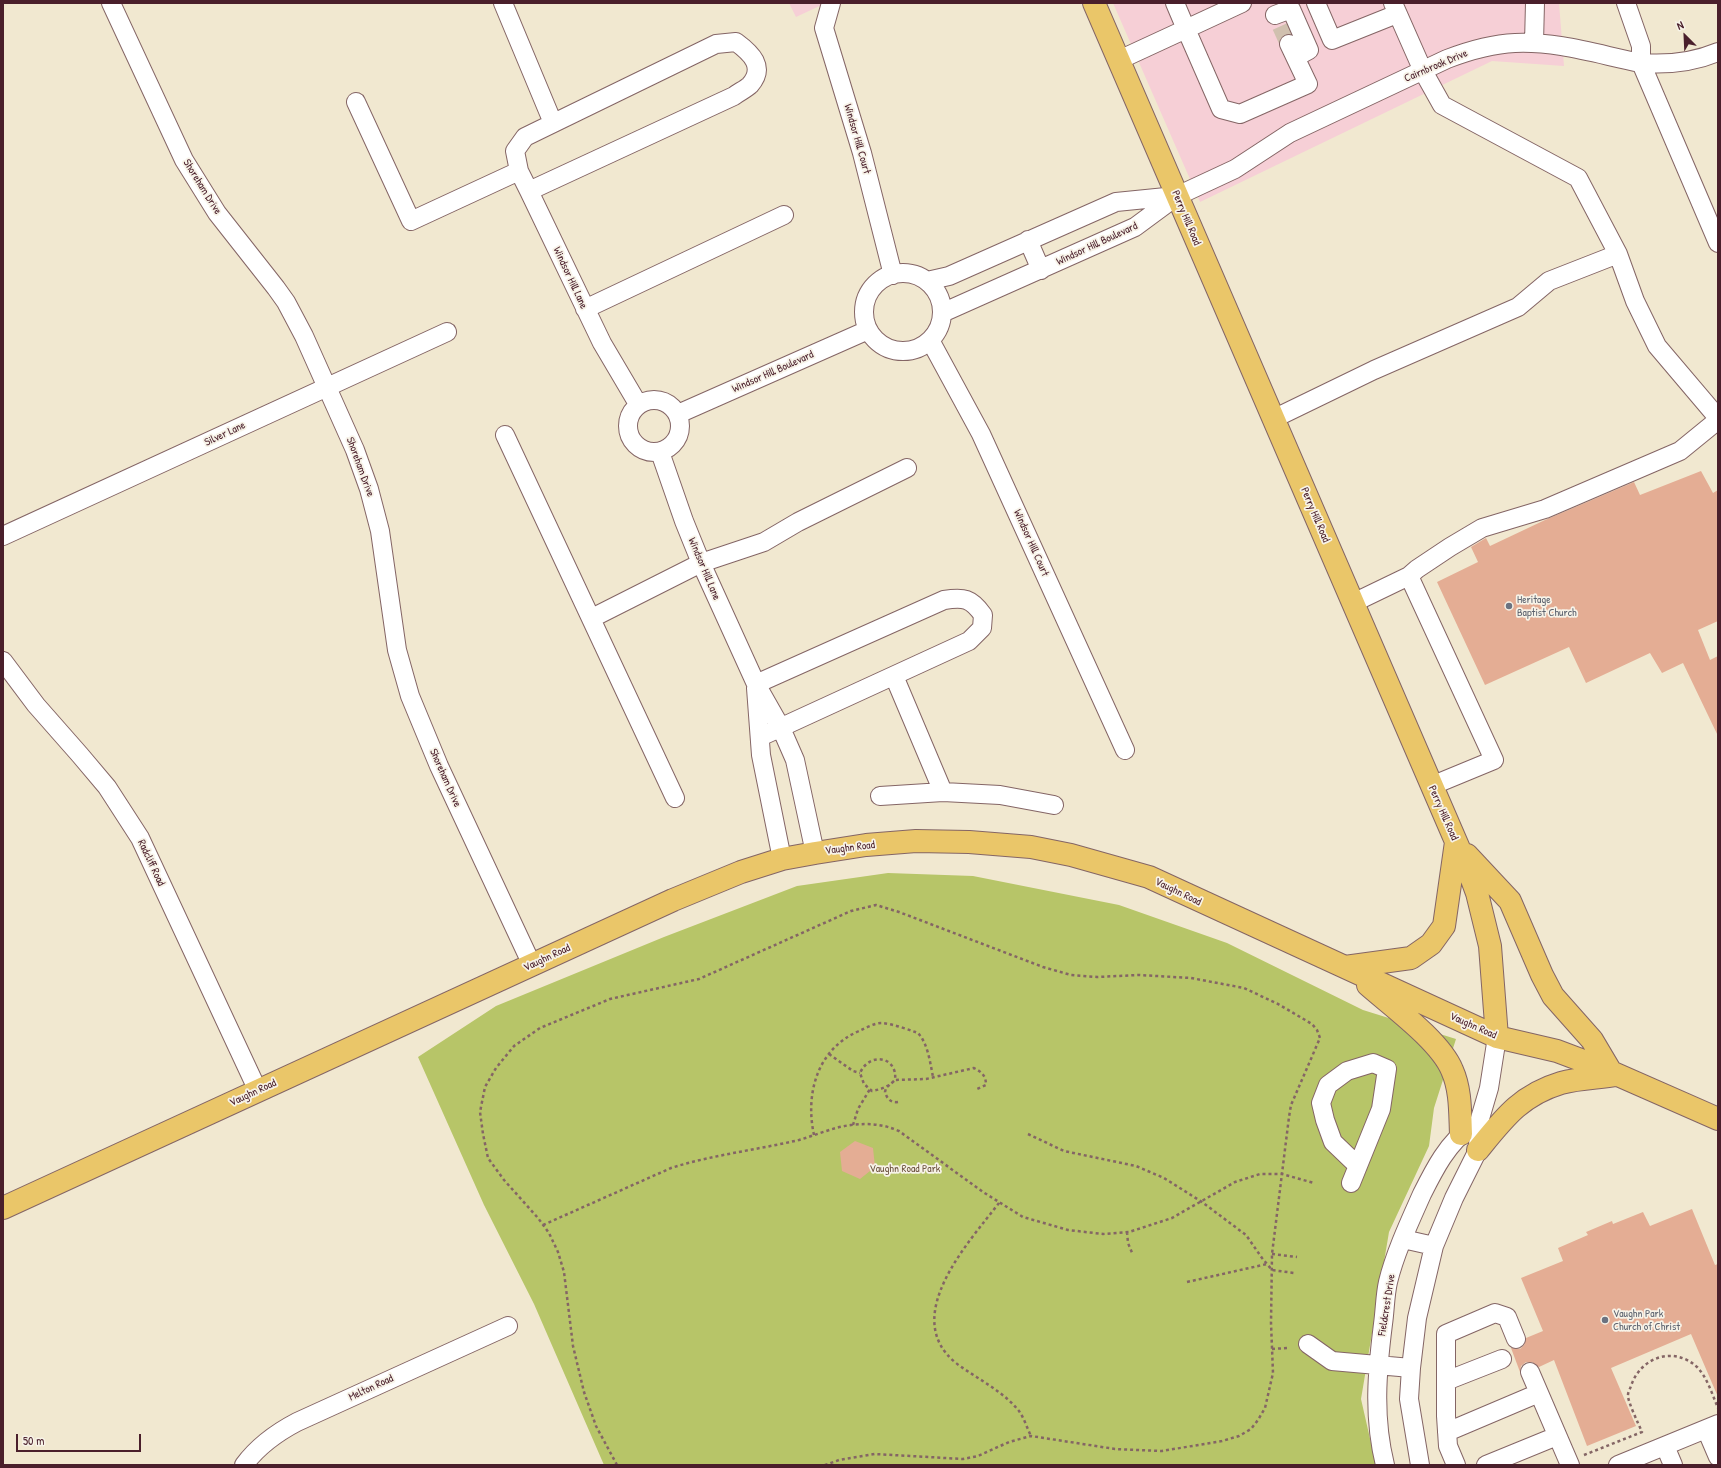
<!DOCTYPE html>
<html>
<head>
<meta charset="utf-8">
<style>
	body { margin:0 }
	#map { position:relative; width:1721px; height:1468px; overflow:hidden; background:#f1e8d0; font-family:"Patrick Hand",sans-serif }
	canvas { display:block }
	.frame { position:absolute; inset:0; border:4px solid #4a1f2b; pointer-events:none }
	.north { position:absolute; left:1665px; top:16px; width:40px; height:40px; -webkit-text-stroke:3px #f7f3e8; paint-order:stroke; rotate:336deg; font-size:11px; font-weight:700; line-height:16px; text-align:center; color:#4a1f2b }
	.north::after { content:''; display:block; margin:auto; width:14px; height:18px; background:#4a1f2b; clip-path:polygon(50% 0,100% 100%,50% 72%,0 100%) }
	.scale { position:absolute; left:16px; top:1434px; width:125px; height:18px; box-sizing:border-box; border:2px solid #4a1f2b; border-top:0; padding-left:5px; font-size:12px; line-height:14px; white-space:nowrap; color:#4a1f2b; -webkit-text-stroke:3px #f7f3e8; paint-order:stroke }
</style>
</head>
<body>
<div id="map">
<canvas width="1721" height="1468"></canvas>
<div class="frame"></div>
<div class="north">N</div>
<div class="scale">50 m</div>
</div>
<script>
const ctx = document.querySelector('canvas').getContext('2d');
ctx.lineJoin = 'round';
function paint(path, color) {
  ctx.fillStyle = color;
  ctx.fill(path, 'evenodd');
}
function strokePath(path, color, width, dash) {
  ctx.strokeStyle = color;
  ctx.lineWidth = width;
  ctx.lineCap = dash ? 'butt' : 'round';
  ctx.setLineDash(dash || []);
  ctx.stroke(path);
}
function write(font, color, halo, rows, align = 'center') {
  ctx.font = font + ' "Patrick Hand",sans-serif';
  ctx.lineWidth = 3.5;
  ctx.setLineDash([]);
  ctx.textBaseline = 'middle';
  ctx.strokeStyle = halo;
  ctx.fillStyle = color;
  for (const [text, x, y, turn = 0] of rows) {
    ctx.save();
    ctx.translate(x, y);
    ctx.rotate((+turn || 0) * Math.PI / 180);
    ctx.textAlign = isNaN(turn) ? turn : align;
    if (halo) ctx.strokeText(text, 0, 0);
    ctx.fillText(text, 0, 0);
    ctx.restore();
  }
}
paint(new Path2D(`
	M789 3H826L796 17Z
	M1113 3H1559L1564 66 1492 61 1200 202Z`), '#f6cfd6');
paint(new Path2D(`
	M888 873 973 876 1119 905 1227 943 1363 1010 1456 1039 1434 1108 1429 1146 1389 1232 1361 1399 1376 1465H604L534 1304 484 1205 418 1057 496 1006 664 937 797 886Z`), '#b7c568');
paint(new Path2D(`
	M1701 471 1713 493 1718 490V621L1698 630 1710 660 1718 656V736L1683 663 1662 673 1650 653 1586 683 1569 647 1485 685 1437 582 1478 562 1471 547 1486 538 1490 546 1545 520 1634 482 1640 495Z
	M855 1141 873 1148 875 1167 860 1179 842 1171 840 1152Z
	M1692 1209 1715 1265 1718 1264V1397L1691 1334 1611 1368 1636 1426 1587 1446 1554 1360 1539 1367 1532 1362H1526L1521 1366 1520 1372 1511 1348 1520 1349 1524 1345 1526 1338 1543 1331 1521 1278 1563 1261 1558 1248 1588 1235 1586 1232 1612 1221 1613 1224 1643 1212 1650 1226Z`), '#e4ad94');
strokePath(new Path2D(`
	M1281 26 1289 44`), '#d0c0af', 18, [18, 9]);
const minor = new Path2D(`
	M111 3 184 160 217 213 276 288 286 302 304 336 355 450 369 489 380 531 397 650 410 696 439 766 532 965
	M503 3 553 123
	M831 3 824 28 862 153 893 275
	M1242 3 1186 29 1221 109 1240 114 1308 84 1289 44
	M1316 3 1332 40 1397 14
	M1626 3 1641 46V63L1718 243
	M1275 15 1291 9 1309 50 1296 57
	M1534 43 1535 3
	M1119 60 1186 29 1175 3
	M356 102 411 221 519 171
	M529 191 734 96C739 92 746 89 750 85 766 67 751 53 736 42L716 44 525 137 515 151 519 171 529 191 602 343 638 404
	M1028 240 1041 270
	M1618 254 1635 301 1657 346 1718 418
	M864 312a39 39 0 1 1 78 0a39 39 0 1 1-78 0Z
	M927 281 949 276 1116 202 1176 196
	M585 309 784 215
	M942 313 1135 227 1177 196 1235 169 1290 133 1447 59C1468 51 1491 44 1515 43 1557 41 1600 55 1641 63 1667 65 1694 62 1718 52
	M930 340 981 434 1125 750
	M628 426a26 26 0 1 1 52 0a26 26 0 1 1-52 0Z
	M678 414 868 330
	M1273 419 1374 370 1518 307 1549 281 1618 254 1578 178 1442 105 1423 71 1393 3
	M505 435 675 798
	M660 452 684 521 701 563 756 684 781 728 795 760 815 853
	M3 536 447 332
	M1409 576 1494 760 1431 786
	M1353 603 1409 576 1417 569 1450 547 1482 528 1545 509 1680 451 1718 420
	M592 618 701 563 764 542 798 522 907 468
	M3 661 36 705 80 755 107 787 140 838 258 1091
	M894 676 943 792
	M756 684 944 600C964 597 971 598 983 615L982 628 969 641 760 737
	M756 688 761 755 782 859
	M880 796 943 792 1000 795 1054 805
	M1351 1183 1381 1109 1387 1069 1373 1063 1347 1071 1328 1085 1321 1103 1325 1120 1333 1142 1358 1166
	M1403 1239 1434 1246
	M1308 1344 1332 1361 1411 1368
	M1530 1372 1570 1465
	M1446 1381 1502 1359
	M1706 1429 1718 1457
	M1447 1432 1539 1393
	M1665 1446 1673 1465
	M244 1465C258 1446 276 1433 297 1422L508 1326
	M1385 1465C1373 1417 1377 1372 1383 1324 1385 1310 1385 1295 1388 1282 1395 1253 1410 1221 1422 1194 1434 1170 1448 1142 1471 1127
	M1420 1465 1409 1399 1411 1368 1417 1318 1434 1246 1454 1198 1478 1150 1479 1122 1489 1088 1497 1037
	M1456 1465 1448 1446 1446 1416V1334L1495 1313 1507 1317 1516 1339
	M1486 1465 1557 1436
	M1618 1465 1718 1424`);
const major = new Path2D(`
	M1094 3 1470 874 1477 893 1490 946 1497 1037
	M1467 855 1510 901 1542 975 1553 996 1592 1040 1611 1072
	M1345 967 1411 958 1431 944 1444 926 1456 842
	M1368 985C1393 1007 1440 1041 1452 1070 1461 1090 1460 1113 1461 1134
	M1478 1150C1504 1118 1521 1095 1561 1083 1579 1078 1599 1078 1617 1075
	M3 1208 673 900 741 872 782 859 815 853 866 845 916 841 969 842 1031 847 1071 855 1149 877 1497 1037 1557 1051 1602 1068 1718 1119`);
strokePath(minor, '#846565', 20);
strokePath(major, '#846565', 24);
strokePath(new Path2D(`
	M829 1054 853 1071 860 1073
	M898 1102C891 1103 887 1099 885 1092L886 1088 895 1080C888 1087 882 1089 872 1091L864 1084 860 1073C870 1051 898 1057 895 1080L926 1079 974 1068C982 1072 986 1076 986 1085L977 1089
	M853 1125 858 1109 870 1089
	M1028 1134 1064 1151 1136 1166 1164 1178 1202 1202 1246 1235 1262 1258 1272 1270 1294 1273
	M814 1135C805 1094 817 1049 859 1031 866 1028 874 1023 882 1023 893 1024 907 1029 918 1033 928 1044 930 1062 933 1077
	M999 1203C969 1242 899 1317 956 1363 977 1379 1002 1390 1019 1411 1024 1418 1027 1428 1031 1436
	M543 1225 671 1168C712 1155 756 1150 799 1140 816 1135 834 1127 851 1125 869 1123 883 1124 899 1131L983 1192 1023 1217 1068 1230 1103 1234 1129 1232 1172 1218 1235 1182 1260 1174H1282L1314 1183
	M1127 1232 1128 1243 1133 1255
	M1272 1254 1297 1257
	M1187 1282 1267 1264
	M1272 1349 1287 1348
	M1584 1455 1642 1432C1639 1425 1627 1400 1628 1395 1628 1392 1630 1389 1631 1386 1640 1358 1673 1345 1697 1367 1707 1377 1712 1394 1718 1408
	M617 1465 596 1426 584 1392 573 1346 564 1272 558 1252 549 1233 538 1218 504 1180 488 1158 483 1134 480 1112 485 1087 496 1068 514 1046 540 1028 610 999 699 979 851 911 876 905 899 912 1043 967 1071 975 1097 977 1139 975 1191 978 1244 988 1278 1004 1312 1024 1317 1030 1320 1038 1291 1105 1289 1117 1272 1254 1271 1323 1273 1373 1265 1408 1258 1420 1251 1429 1239 1436 1222 1441 1162 1451 1115 1449 1031 1436 1009 1442 978 1456 963 1459 875 1454 839 1460 825 1465`), '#846565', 2.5, [3, 3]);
strokePath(minor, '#fff', 18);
strokePath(major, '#eac669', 22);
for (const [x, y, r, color] of [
	[1509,606,4,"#6b7280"],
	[1605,1320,4,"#6b7280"]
]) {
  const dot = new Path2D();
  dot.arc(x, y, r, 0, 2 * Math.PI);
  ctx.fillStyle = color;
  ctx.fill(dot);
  strokePath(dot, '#f7f3e8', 1.5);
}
write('11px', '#4a1f2b', '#f7f3e8', [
	["Cairnbrook Drive",1436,66,-23],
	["Windsor Hill Court",857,139,74],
	["Shoreham Drive",202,187,58],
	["Perry Hill Road",1186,218,67],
	["Windsor Hill Boulevard",1097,244,-25],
	["Windsor Hill Lane",570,278,65],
	["Windsor Hill Boulevard",773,372,-24],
	["Silver Lane",225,434,-25],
	["Shoreham Drive",360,467,70],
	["Perry Hill Road",1315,515,67],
	["Windsor Hill Court",1031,543,66],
	["Windsor Hill Lane",704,569,67],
	["Shoreham Drive",445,778,66],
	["Perry Hill Road",1443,813,66],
	["Vaughn Road",850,848,-7],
	["Radcliff Road",151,863,65],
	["Vaughn Road",1178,892,26],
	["Vaughn Road",547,958,-25],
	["Vaughn Road",1473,1026,24],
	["Vaughn Road",253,1093,-25],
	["Fieldcrest Drive",1387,1305,-81],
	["Melton Road",371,1388,-25]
]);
write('11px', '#5b616d', '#f7f3e8', [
	["Heritage",1517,600],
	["Baptist Church",1517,613],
	["Vaughn Park",1613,1314],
	["Church of Christ",1613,1327]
], 'left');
write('11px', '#6b513d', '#f7f3e8', [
	["Vaughn Road Park",905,1169]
]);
</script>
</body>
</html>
